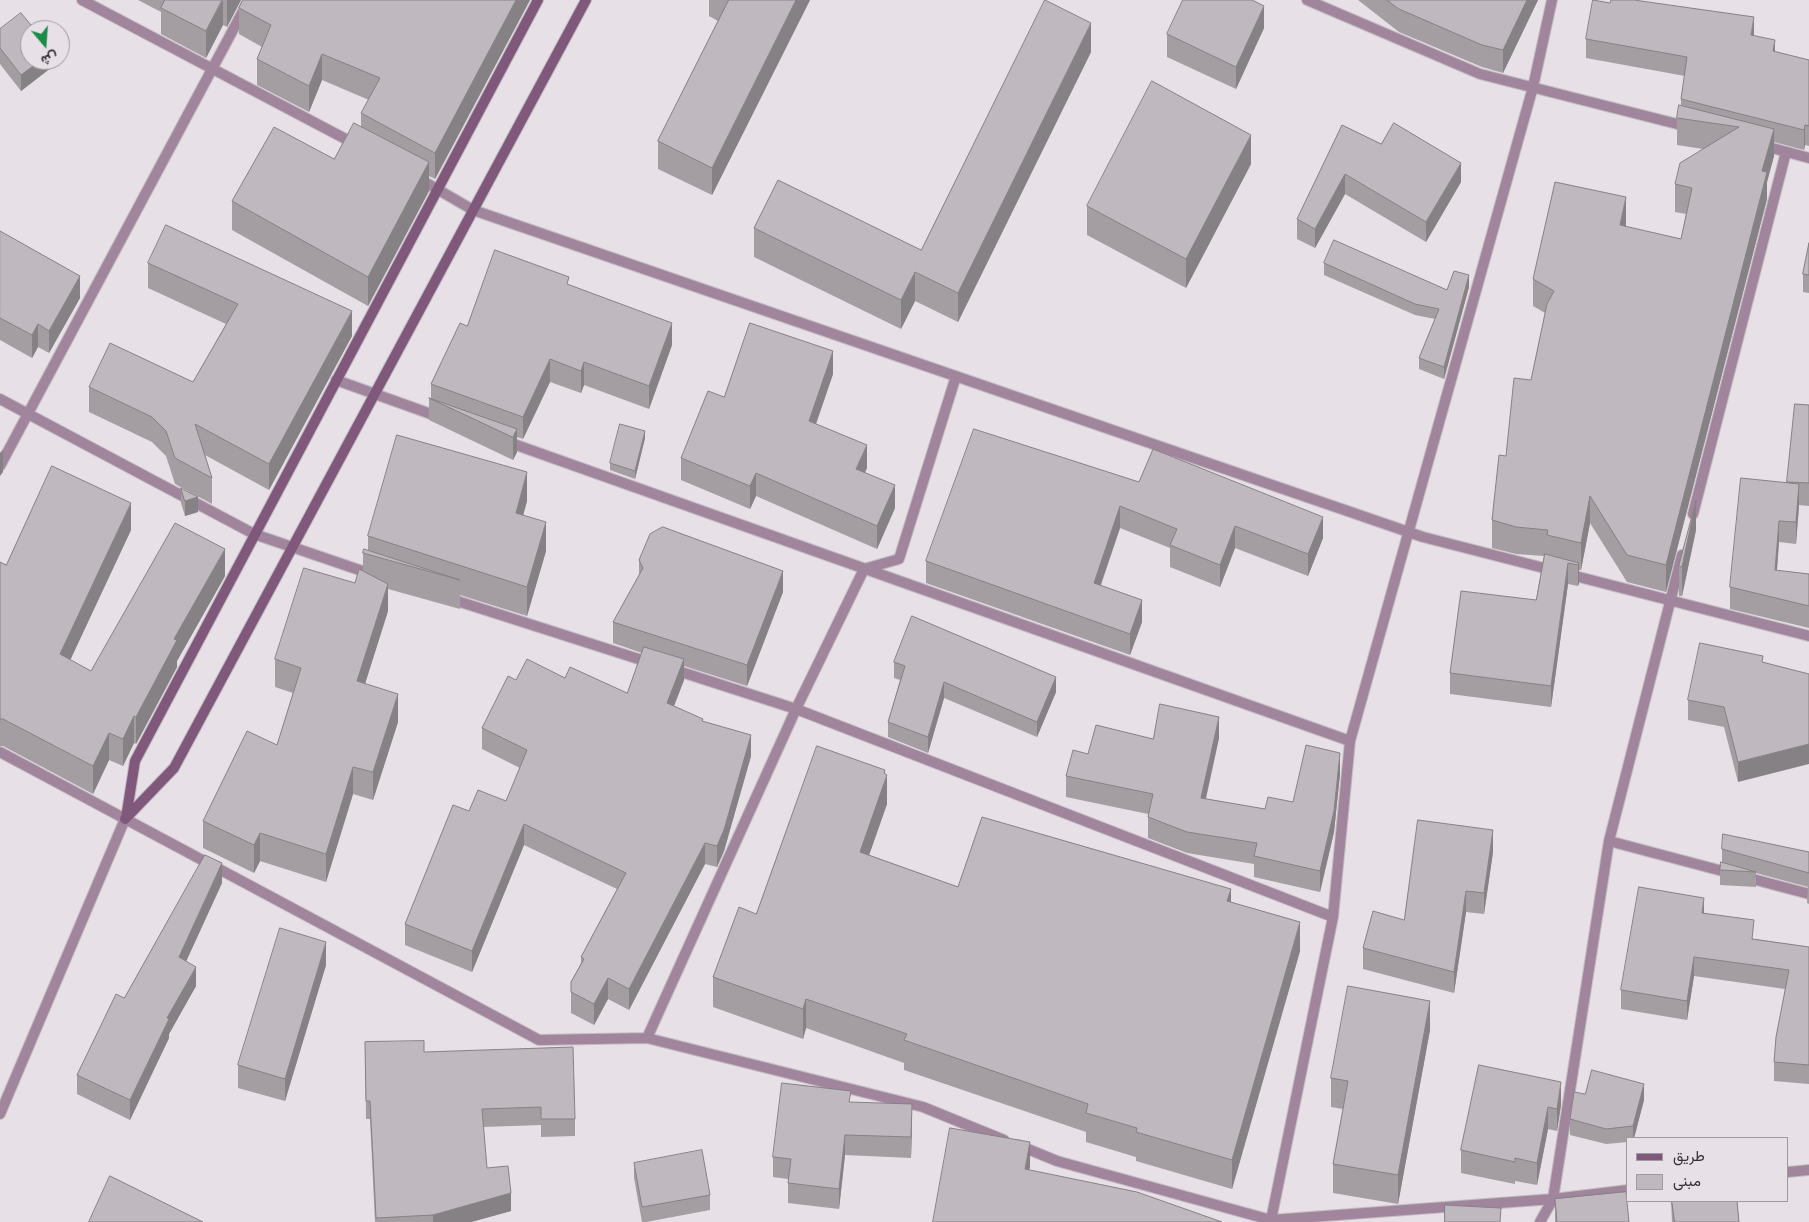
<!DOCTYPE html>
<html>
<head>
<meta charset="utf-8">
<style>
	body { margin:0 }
	#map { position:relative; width:1809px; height:1222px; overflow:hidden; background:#e7e0e6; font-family:Spectral,Vazirmatn,serif }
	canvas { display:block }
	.legend { position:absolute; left:1626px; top:1137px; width:162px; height:65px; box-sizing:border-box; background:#e7e0e6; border:1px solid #9f9a9e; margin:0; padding:6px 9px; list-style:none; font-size:15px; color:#333133 }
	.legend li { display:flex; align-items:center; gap:10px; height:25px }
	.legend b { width:25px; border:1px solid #9f9a9e }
	.north { position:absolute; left:20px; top:20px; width:50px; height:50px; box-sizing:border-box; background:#e7e0e6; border:1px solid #9f9a9e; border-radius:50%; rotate:162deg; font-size:14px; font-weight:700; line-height:20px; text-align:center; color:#333133 }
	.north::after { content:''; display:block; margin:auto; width:18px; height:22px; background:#198c46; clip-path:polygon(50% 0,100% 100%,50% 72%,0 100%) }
</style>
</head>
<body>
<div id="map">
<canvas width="1809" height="1222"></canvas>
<ul class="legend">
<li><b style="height:6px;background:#80587c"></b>طريق</li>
<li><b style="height:14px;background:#bfb8be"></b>مبنى</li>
</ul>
<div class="north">ش</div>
</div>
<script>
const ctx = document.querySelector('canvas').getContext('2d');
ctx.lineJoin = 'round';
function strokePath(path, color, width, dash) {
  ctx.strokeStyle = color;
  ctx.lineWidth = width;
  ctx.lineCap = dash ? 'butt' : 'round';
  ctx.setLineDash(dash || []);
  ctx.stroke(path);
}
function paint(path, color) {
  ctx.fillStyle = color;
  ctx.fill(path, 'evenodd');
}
const street = new Path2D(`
	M82 0 357 145
	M1307 0 1480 74 1689 127
	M1552 0 1533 87 1350 741 1333 917 1271 1220 1553 1199 1628 1190
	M1761 145 1809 158
	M418 178 473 210 1423 537 1809 636
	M336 380 442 418
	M0 399 254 534 374 575
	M505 441 1350 741
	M0 466 249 0
	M1693 514 1786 152
	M448 598 651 663
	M672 669 796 709 1333 917
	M0 752 539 1040 647 1038 796 709 864 569 899 559 956 376
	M1609 841 1809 894
	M647 1038 923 1107 1004 1140
	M0 1114 125 819
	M1018 1145 1057 1161 1271 1220
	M1788 1172 1809 1170
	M1540 1222 1553 1199 1609 841 1682 555`);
const secondary = new Path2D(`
	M126 818 135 761 538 0
	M125 819 174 768 586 0`);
strokePath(street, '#c3bdc2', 12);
strokePath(secondary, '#c3bdc2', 12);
strokePath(street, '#a1859d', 10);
strokePath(secondary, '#80587c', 10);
paint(new Path2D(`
	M138 0H241L227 27 223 25 206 58 161 34V12Z
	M243 0H530L435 179 429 176V191L368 306 232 230V201L334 159 361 126V113L369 100 322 80 309 112 257 85V59L262 47 239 34V8Z
	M709 0H810L712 195 658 169V141L718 21 709 16Z
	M1358 0H1538L1503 73 1482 67 1399 32Z
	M1264 28 1236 89 1167 57V34Z
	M0 29 52 60V67L21 91 0 64Z
	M1754 35 1775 52 1809 60V146L1805 145 1804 150 1774 142V156L1767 182V199L1666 592 1627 582 1590 523 1581 570H1579L1578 586 1568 584 1551 707 1450 694V673L1536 600 1544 556 1516 554 1492 548V520L1506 456 1531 380 1545 313 1533 306V279L1626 224V227L1681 239 1686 214 1675 212V184L1703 149 1677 145V118L1681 105V99L1685 76 1586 58V39Z
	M1091 52 958 322 915 301 901 329 754 257V228L921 250Z
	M1342 125 1461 182 1426 242 1345 194 1315 248 1297 239V219Z
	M1251 164 1186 288 1087 235V206Z
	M0 231 80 298 49 353 38 347 32 358 0 340Z
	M1809 243V293L1803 292V274Z
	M148 263 352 336 269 490 205 455 212 478V504L175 484 166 456 152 442 89 412V387L193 382 226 324 148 288Z
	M1324 263 1447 290 1469 287 1444 379 1419 369V358L1435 319 1415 315 1324 275Z
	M569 285 672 345 649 409 584 385 581 393 550 382 523 439 517 437V452L513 460 429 420V398L431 399V384L467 326Z
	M833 374 816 424 867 468 865 472 895 508 877 549 756 496 750 509 681 480V458L724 397Z
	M1795 404 1809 405V506L1799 505 1796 544 1779 542 1777 571 1809 574V628L1730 609V587L1787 483Z
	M645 438 635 479 610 470V463Z
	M1139 482 1323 538 1308 576 1235 548 1220 587 1170 567V548L1120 528 1101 585 1142 622 1130 655 926 583V561Z
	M181 488 198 512 185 516 181 503Z
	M527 501 523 515 546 551 527 616 460 595V609L388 589V611L365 684 398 722 373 800 353 794 326 882 260 861 254 873 203 848V821L277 745 293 693 275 687V659L355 583 363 571V553L368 550V536Z
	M131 530 70 660 91 671 225 576 177 661V667L136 744 134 743 123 766 109 760 93 794 3 746H0V562L6 565Z
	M1696 530 1682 596H1679V566Z
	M639 560 783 592 747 686 684 666V680L674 706 703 721 751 756 724 851 717 867 705 864 629 1010 608 999 594 1025 571 1013V982L581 963V957L617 889 524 845 472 972 405 945V924L469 811 506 801 520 768 482 749V728L516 680 565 678 627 693 642 653 613 643V622L639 575Z
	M894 662 1056 692 1037 737 944 698 928 753 888 737V722L900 680 894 678Z
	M1763 662 1738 782 1724 727 1688 720V700Z
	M1219 738 1206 799 1265 809 1293 802 1340 774 1334 832 1320 892 1254 877V864L1187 853 1148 838V814L1066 797V776L1088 754 1153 739Z
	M885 774 887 804 869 855 958 887 1231 902 1300 951 1232 1189 1136 1161V1157L1086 1142V1132L904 1070V1063L806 1028 803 1039 713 1007V977L756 914Z
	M1722 849 1809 852V904L1807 903 1808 887 1756 873V887L1720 885V870L1722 862Z
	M1493 852 1484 914 1466 912 1454 993 1363 969V948L1404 920Z
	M222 883 186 961 196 986 169 1034V1038L130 1120 77 1094V1075L124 998Z
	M1704 913 1754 939 1809 947V1084L1774 1081V1062L1785 989 1694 976 1687 1020 1621 1009V990Z
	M326 965 285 1101 238 1088V1065Z
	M1430 1030 1398 1204 1333 1193V1164L1343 1109 1331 1107V1078Z
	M365 1042 424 1052 575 1119V1136L541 1137V1125L483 1127 487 1168 511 1211 471 1222H375L370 1119H366Z
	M1479 1065 1561 1105 1557 1131 1548 1129 1537 1185 1515 1181V1184L1461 1173V1150Z
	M1585 1094 1644 1100 1634 1138H1628V1142L1606 1144 1570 1135V1119Z
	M851 1102 912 1125 911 1158 845 1155 839 1209 788 1203V1179L773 1177V1157Z
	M634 1163 710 1195V1210L646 1222H642L634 1178Z
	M1555 1199 1629 1222H1555Z
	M1671 1201H1737L1739 1222H1672Z`), '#a49ea3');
paint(new Path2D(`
	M223 0V25L206 58V31Z
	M227 0H241L227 27Z
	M516 0H530L435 179V153Z
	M796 0H810L712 195V168Z
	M1527 0H1538L1503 73V50Z
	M1264 6V28L1236 89V67Z
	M1754 17V37L1751 35Z
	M1091 23V52L958 322V293Z
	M1775 40V60L1773 51Z
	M322 54V80L309 112V86Z
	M41 60H52V67L21 91V75Z
	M1805 125V145L1804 150V130Z
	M1774 129V156L1767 182V199L1666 592V565L1762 171Z
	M1251 135V164L1186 288V259Z
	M429 162V191L368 306V277Z
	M1461 163V182L1426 242V222Z
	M1345 174V194L1315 248V229Z
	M1626 197V224L1620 253V225Z
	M915 272V301L901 329V300Z
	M1469 275V287L1444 379V367Z
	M80 276V298L49 353V331Z
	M352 311V336L269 490V464Z
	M672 323V345L649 409V386Z
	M38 324V347L32 358V335Z
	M833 351V374L809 444V421Z
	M550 359V382L523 439V417Z
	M584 362V385L581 393V371Z
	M517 429V452L513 460V437Z
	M645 431V438L635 479V471Z
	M867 445V468L856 491V469Z
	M3 450V472L0 476V453Z
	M527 472V501L516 542V513Z
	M756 473V496L750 509V486Z
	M1799 484V506L1796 544V522Z
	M895 485V508L877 549V526Z
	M1590 496V523L1581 570V543Z
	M198 497V512L185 516V501Z
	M1696 501V530L1682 596V567Z
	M131 503V530L60 682V654Z
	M1120 506V528L1094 604V583Z
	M1323 517V538L1308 576V554Z
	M1779 521V542L1775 592V570Z
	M546 522V551L527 616V587Z
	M1235 526V548L1220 587V565Z
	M225 549V576L177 661V667L136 744V717L174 639Z
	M1568 563V584L1551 707V686Z
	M1579 563V584L1578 586V565Z
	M783 571V592L747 686V665Z
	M388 584V611L357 709V681Z
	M1142 600V622L1130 655V634Z
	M684 659V680L667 724V703Z
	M1056 677V692L1037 737V722Z
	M944 682V698L928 753V737Z
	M398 694V722L373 800V772Z
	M134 716V743L123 766V739Z
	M1219 717V738L1201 819V798Z
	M109 733V760L93 794V766Z
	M751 735V756L724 851 717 867V846Z
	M1809 744V764L1738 782V762Z
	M1340 753V774L1334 832 1320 892V871Z
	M353 767V794L326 882V854Z
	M885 770V782L887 775V804L860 881V852Z
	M524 824V845L472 972V951Z
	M1493 830V852L1484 914V893Z
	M260 833V861L254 873V845Z
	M705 843V864L629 1010V989Z
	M222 863V883L179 977V957Z
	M1231 889V918L1227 901Z
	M1466 891V912L1454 993V972Z
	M1704 898V917L1702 913Z
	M1300 922V951L1232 1189V1160Z
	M326 942V965L285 1101V1079Z
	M1694 957V976L1687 1020V1001Z
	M196 967V986L169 1034V1038L130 1120V1100L167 1018Z
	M608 978V999L594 1025V1004Z
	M806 999V1028L803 1039V1009Z
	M1430 1001V1030L1398 1204V1175Z
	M1561 1082V1105L1557 1131V1109Z
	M1644 1084V1100L1634 1138H1633V1126Z
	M912 1104V1125L911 1158V1137Z
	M1548 1107V1129L1537 1185V1163Z
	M845 1135V1155L839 1209V1189Z
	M1030 1142V1167L1025 1194V1169Z
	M511 1193V1211L471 1222H433V1215Z`), '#868185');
const building = new Path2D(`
	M165 0H222L206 31 161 8Z
	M243 0H516L435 153 361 113 380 78 322 54 309 86 257 59 271 25 239 8Z
	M729 0H796L712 168 658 141Z
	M1045 0 1091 23 958 293 915 272 901 300 754 228 778 180 921 250Z
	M1183 0H1252L1264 6 1236 67 1167 34Z
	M1387 0H1527L1503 50 1482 45 1399 9Z
	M1593 0 1610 3 1611 0H1634L1754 17 1751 35 1775 40 1773 51 1809 60V126L1805 125 1804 130 1681 99 1687 57 1586 39Z
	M21 13 35 30H30V60H41L21 75 0 48V29Z
	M1152 81 1251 135 1186 259 1087 206Z
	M1679 105 1774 129 1762 171 1767 172 1666 565 1627 555 1590 496 1581 543 1547 535 1548 530 1516 527 1492 520 1499 455 1506 456 1514 378 1531 380 1547 304 1554 291 1533 279 1555 182 1626 197 1620 225 1681 239 1692 188 1675 184 1680 163 1739 127 1677 118Z
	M354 123 429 162 368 277 232 201 274 127 334 159Z
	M1394 123 1461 163 1426 222 1345 174 1315 229 1297 219 1342 125 1381 144Z
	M166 225 352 311 269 464 195 424 212 478 175 458 166 431 152 417 89 387 110 343 193 382 238 304 148 263Z
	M0 231 80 276 49 331 38 324 32 335 0 318Z
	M1334 240 1447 290 1454 271 1469 275 1444 367 1419 358 1439 309 1415 304 1324 263Z
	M1809 243V275L1803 274Z
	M495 250 569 277 567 284 672 323 649 386 584 362 581 371 550 359 523 417 431 384 460 323 467 326Z
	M750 323 833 351 809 421 867 445 856 469 895 485 877 526 756 473 750 486 681 458 708 391 724 397Z
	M429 398 517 429 513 437Z
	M1795 404 1809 405V483L1787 482Z
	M620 424 645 431 635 471 610 463Z
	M974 429 1139 482 1153 449 1323 517 1308 554 1235 526 1220 565 1170 545 1177 529 1120 506 1094 583 1142 600 1130 634 926 561Z
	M397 435 527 472 516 513 546 522 527 587 368 536Z
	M52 466 131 503 60 654 91 671 175 523 225 549 174 639 177 640 136 717 134 716 123 739 109 733 93 766 3 719H0V562L6 565Z
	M1741 478 1799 484 1796 522 1779 521 1775 570 1809 574V606L1730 587Z
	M181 488 198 497 185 501Z
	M1696 501 1682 567 1679 566Z
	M663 527 783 571 747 665 613 622 643 568 639 560 650 534Z
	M364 549 460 580 363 553Z
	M1545 554 1579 563 1578 565 1568 563 1551 686 1450 673 1461 591 1536 600Z
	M304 568 355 583 359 569 388 584 357 681 398 694 373 772 353 767 326 854 260 833 254 845 203 821 247 731 277 745 301 668 275 659Z
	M912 616 1056 677 1037 722 944 682 928 737 888 722 905 666 894 662Z
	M1700 643 1763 656 1762 662 1809 674V744L1738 762 1724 707 1688 700Z
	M644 647 684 659 667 703 703 719 702 721 751 735 724 830 717 846 705 843 629 989 608 978 594 1004 571 992V982L584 959 581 957 626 873 524 824 472 951 405 924 453 805 469 811 478 790 506 801 527 750 482 728 508 676 516 680 527 659 565 678 570 667 627 693Z
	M1160 704 1219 717 1201 798 1265 809 1268 797 1293 802 1306 745 1340 753 1334 811 1320 871 1254 856 1257 843 1187 832 1148 817 1153 794 1066 776 1073 750 1088 754 1096 725 1153 739Z
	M817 746 885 770 884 773 887 775 860 852 958 887 982 817 1231 889 1227 901 1300 922 1232 1160 1136 1132 1137 1128 1086 1113 1088 1104 904 1040 907 1034 806 999 803 1009 713 977 739 907 756 914Z
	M1418 820 1493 830 1484 893 1466 891 1454 972 1363 948 1373 911 1404 920Z
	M1723 834 1809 852V873L1722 849Z
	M205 855 222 863 179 957 196 967 167 1018 169 1019 130 1100 77 1075 116 994 124 998Z
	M1721 862 1756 872 1720 870Z
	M1639 887 1704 898 1702 913 1754 920 1752 939 1809 947V1065L1774 1062 1776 1037 1789 970 1694 957 1687 1001 1621 990Z
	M280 928 326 942 285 1079 238 1065Z
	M1348 986 1430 1001 1398 1175 1333 1164 1348 1081 1331 1078Z
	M424 1041V1052L573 1047 575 1119H541V1107L482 1109 487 1168 508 1166 511 1193 433 1215 376 1218 370 1101H366L365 1042Z
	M1479 1065 1561 1082 1557 1109 1548 1107 1537 1163 1515 1158V1162L1461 1150Z
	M1592 1070 1644 1084 1633 1126 1606 1129 1570 1119 1574 1092 1585 1094Z
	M782 1083 851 1091 849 1102 912 1104 911 1137 845 1135 839 1189 788 1183 791 1159 773 1157Z
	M950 1128 1030 1142 1025 1169 1137 1192 1222 1222H933Z
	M702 1150 710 1195 642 1207 634 1163Z
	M110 1176 203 1222H89Z
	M1626 1192 1629 1222H1557L1555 1199Z
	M1672 1201H1737L1739 1222H1675Z
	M1445 1205 1501 1208 1500 1222H1445Z`);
paint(building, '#bfb8be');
strokePath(building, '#868185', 1);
</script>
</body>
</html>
